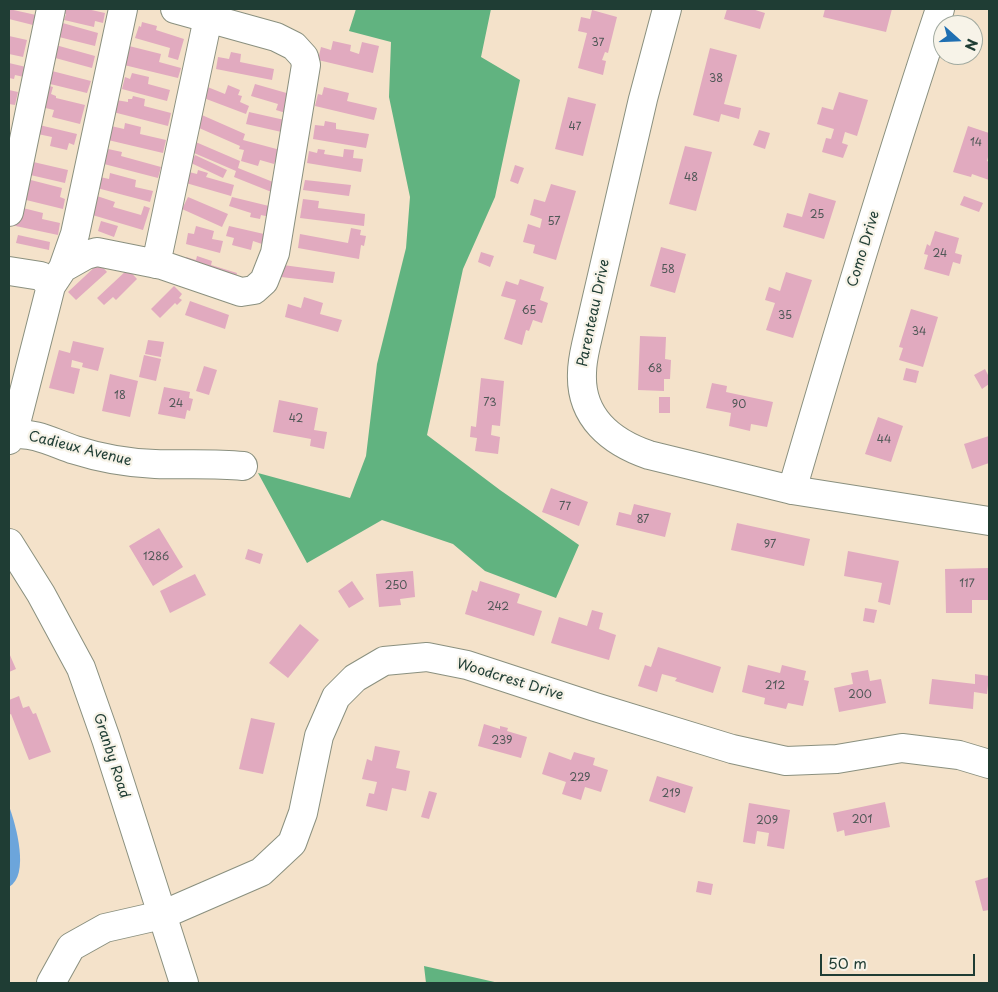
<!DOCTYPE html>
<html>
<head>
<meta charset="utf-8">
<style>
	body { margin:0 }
	#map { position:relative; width:998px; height:992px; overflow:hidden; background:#f4e2ca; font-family:"Playpen Sans",sans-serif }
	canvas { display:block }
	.frame { position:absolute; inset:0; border:10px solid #1f3d34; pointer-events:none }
	.north { position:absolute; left:933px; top:15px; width:50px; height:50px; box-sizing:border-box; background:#f7f3e8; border:1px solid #a1aaa0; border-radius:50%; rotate:110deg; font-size:14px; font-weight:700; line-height:20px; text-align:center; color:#1f3d34 }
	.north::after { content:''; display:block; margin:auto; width:18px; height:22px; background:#1f6fb2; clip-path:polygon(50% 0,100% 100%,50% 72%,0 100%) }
	.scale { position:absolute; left:820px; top:954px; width:155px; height:22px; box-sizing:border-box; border:2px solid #1f3d34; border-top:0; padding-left:6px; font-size:15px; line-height:18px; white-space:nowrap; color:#1f3d34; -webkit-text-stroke:4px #f7f3e8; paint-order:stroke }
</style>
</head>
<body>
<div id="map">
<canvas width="998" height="992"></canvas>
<div class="frame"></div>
<div class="north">N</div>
<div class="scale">50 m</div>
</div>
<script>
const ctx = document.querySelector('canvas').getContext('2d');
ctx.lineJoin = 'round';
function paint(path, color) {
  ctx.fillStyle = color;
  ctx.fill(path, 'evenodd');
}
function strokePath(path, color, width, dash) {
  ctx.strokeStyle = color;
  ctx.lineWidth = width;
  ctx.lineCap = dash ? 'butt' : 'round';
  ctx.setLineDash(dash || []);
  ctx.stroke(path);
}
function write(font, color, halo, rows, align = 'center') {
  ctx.font = font + ' "Playpen Sans",sans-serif';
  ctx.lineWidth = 4.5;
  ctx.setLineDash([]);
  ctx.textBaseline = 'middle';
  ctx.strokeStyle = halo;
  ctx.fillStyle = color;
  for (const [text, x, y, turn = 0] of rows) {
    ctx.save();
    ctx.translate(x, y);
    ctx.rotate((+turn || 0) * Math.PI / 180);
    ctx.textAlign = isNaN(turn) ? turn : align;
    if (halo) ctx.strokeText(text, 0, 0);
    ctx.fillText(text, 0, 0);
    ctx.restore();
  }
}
paint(new Path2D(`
	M356 9H491L481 57 520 80 495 197 463 269 427 435 500 490 579 545 556 598 485 571 453 544 382 520 307 563 258 473 350 498 366 456 377 364 406 248 410 197 389 97 391 42 349 31Z
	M424 966 499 983H426Z`), '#61b380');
paint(new Path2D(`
	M9 806C16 825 30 875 9 887Z`), '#6ca5db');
paint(new Path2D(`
	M9 9 36 15 33 25 9 19Z
	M59 9H87L105 13 103 23 95 21 94 27 64 20 66 14 58 13Z
	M727 9H752L765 13 760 29 724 19Z
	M825 9H892L886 32 823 17Z
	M592 10 617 17 608 53 605 52 602 60 606 61 603 75 578 68 587 33 578 31 581 17 590 19Z
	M59 22 98 33 95 46 55 36Z
	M142 22 157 26 156 30 184 39 178 60 168 57 170 48 135 38 139 26 141 27Z
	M9 36 27 40 23 57 9 54Z
	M333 41 351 45 350 51 359 54 362 42 379 46 373 73 318 60 321 47 331 50Z
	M52 44 95 56 92 68 48 56Z
	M129 46 161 54 159 62 181 68 178 78 124 65Z
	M710 48 737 55 724 104 741 108 739 119 721 114 719 122 693 115Z
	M231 52 241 54 240 62 274 69 272 80 216 69 218 57 229 59Z
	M47 61 55 63 52 71 91 81 87 93 42 82Z
	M9 63 26 67 24 77 15 75 14 79 9 78Z
	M132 73 149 77 148 84 170 90 167 101 122 89 125 77 130 79Z
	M42 84 53 87 51 94 56 96V98L85 105 80 124 52 117 54 110 37 106Z
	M255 84 290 94 289 114 276 110 278 104 251 96Z
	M228 85 240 90 238 95 242 96 240 102 249 106 246 114 201 97 205 86 225 94Z
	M324 87 349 93 347 101 377 108 374 120 315 106 318 94 322 95Z
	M9 90 18 92 15 105 9 104Z
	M839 92 868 100 857 136 845 132 842 143 848 145 843 158 822 152 826 138 831 139 834 129 817 124 822 107 833 110Z
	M133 96 145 99 144 106 171 113 168 126 113 112 116 100 128 102V99H132Z
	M568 97 596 104 583 156 555 149Z
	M195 112 245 134 243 140 284 151 282 161 276 159 274 164 260 160 258 166 241 161 244 150 239 149 240 146 190 124Z
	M249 112 289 121 286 133 246 124Z
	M325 121 336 123V129L369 134 366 148 313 139 315 125 324 126Z
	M125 123 141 127 140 134 166 140 163 153 108 140 111 126 124 129Z
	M35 124 77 134 74 145 69 143 67 150 50 146 52 137 33 133Z
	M968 126 989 133V153L987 161 989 162V180L972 174 971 177 953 172Z
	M759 130 770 133 765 149 753 145Z
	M191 140 240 161 238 168 278 184 274 193 234 177 236 171 187 150Z
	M685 146 712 152 696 211 669 204Z
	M108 149 122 152 121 156 161 167 158 178 104 164Z
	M318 149 325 150 324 154 343 157 344 149 354 150 353 158 363 159 361 172 307 163 309 151 317 153Z
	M195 155 227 170 223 178 191 163Z
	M29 161 68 170 65 183 26 174Z
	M515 165 524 168 518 184 510 181Z
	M198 170 208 173 206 177 234 185 231 196 186 183 189 172 197 174Z
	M110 173 136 180 135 187 153 191 150 202 97 188 100 177 109 179Z
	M23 178 62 188 60 197 65 199 63 209 18 198Z
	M305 180 351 185 349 196 303 190Z
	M551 184 576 191 556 260 533 253 535 245 523 242 528 224 540 228 542 219 530 215 534 199 545 202Z
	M809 193 836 201 824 239 783 227 787 213 802 217Z
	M94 195 115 202 113 207 141 215 144 206 150 208 143 230 89 214Z
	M964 196 983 203 979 212 960 205Z
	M188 197 228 214 222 227 182 209Z
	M232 197 273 207 270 217 261 215 260 219 250 217 251 213 229 206Z
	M303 199 319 201 318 208 365 214 364 226 300 218Z
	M15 206 43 213 42 219 60 223 58 235 11 225Z
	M101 221 118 226 114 237 98 231Z
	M196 226 214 231 212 239 223 241 220 253 186 244 188 233 194 234Z
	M229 226 264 234 262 244 253 241 251 250 232 245 234 238 226 236Z
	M351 228 361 230 360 235 366 236 364 246 361 245 359 259 298 248 300 234 348 243Z
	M935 231 959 238 955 253 962 255 960 264 953 262 949 276 924 269 928 255 924 254 927 244 930 246Z
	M18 235 50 242 49 250 16 243Z
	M661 247 686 254 675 293 650 286Z
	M481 252 494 256 490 267 478 262Z
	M197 256 212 261 211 265 237 273 233 285 182 269 186 257 196 260Z
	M99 263 107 272 76 300 68 292Z
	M283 265 335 272 333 283 281 277Z
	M128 269 137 279 116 300 113 297 104 305 97 298Z
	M786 272 812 280 793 338 766 330 775 303 765 300 769 287 780 291Z
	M520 279 544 287 540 300 548 303 542 323 533 320 529 331 526 330 522 345 504 339 516 300 501 296 506 281 518 285Z
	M174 286 182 294 179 298 182 300 177 305 175 303 160 318 151 309Z
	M304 297 323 303 320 314 342 320 338 332 285 317 288 304 301 308Z
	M190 301 229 315 225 329 185 315Z
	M911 309 938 317 923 367 899 360 903 348 899 347Z
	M640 336 666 337 665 359 671 360 670 379H664V391L638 390Z
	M148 340 164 342 161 357 145 354Z
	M73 341 104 348 98 371 82 367 83 363 72 360 71 367 80 369 74 394 49 388 59 350 70 353Z
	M144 355 161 359 156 381 139 377Z
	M204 366 217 370 209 395 196 391Z
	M906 368 919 371 916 383 903 380Z
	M985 369 989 377V384L982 389 974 375Z
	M110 374 138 381 130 417 102 411Z
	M481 378 504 381 500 426 492 425 491 435 500 437 498 454 475 451 477 438 470 437 471 426 476 427Z
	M712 383 727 386 726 392 773 402 767 427 751 424 750 431 729 426 731 413 706 408Z
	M164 387 190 392 189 398 193 399 190 411 187 410 185 419 158 414Z
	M659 397H670V413H659Z
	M279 400 318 408 314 430 327 432 324 449 310 446 311 439 273 432Z
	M878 417 903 426 891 462 865 454Z
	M989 436V463L972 469 964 444Z
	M551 488 588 502 579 526 542 512Z
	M634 504 671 513 665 537 616 525 619 512 631 515Z
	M737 523 810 539 804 566 731 550Z
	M159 528 183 567 153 586 129 546Z
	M248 549 263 554 260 564 245 559Z
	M848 551 899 561 890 605 878 602 882 583 844 576Z
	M989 568V600H972V613H946L945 569Z
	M413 571 415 597 400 599 401 605 379 607 376 574Z
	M195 574 206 595 170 613 160 591Z
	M352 581 364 599 349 608 338 591Z
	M480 581 520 594 517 603 542 611 534 636 465 614 472 590 477 592Z
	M865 608 877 610 874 623 863 621Z
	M592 610 603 613 599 629 616 635 609 660 551 643 559 617 587 626Z
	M300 624 319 640 288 678 269 663Z
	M658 647 721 667 713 693 675 681 677 678 662 674 657 692 638 686 645 665 651 667Z
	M9 653 16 669 9 672Z
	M748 665 780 673 782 665 806 671 804 680 809 681 803 706 788 703 786 709 764 704 765 698 742 692Z
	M868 670 870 681 881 679 886 703 839 712 834 688 853 684 851 673Z
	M975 674 989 676 987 694 974 692 973 709 929 704 932 679 975 684Z
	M19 696 23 708 29 706 33 714 36 713 51 752 29 760 11 714 9 715V700Z
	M251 718 275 723 263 774 239 769Z
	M484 724 500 729V726L508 728 507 731 527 737 521 758 478 746Z
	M375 746 400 751 396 768 410 771 406 791 392 788 387 811 366 806 369 793 374 794 377 782 362 779 367 759 372 761Z
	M549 752 571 760 574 752 595 758 593 765 608 770 601 792 585 787 581 800 562 794 566 782 542 774Z
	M657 776 693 787 685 813 649 801Z
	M429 791 437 793 429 819 421 817Z
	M885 802 890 827 845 836 844 830 837 832 833 813Z
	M749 803 790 810 784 849 767 846 769 833 757 831 755 844 743 842Z
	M989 877V910L983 911 975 881Z
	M698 881 713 884 711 895 696 892Z`), '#e1aabf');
const minor = new Path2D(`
	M667 9 643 99 586 345C584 354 582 364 582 373 580 417 611 442 649 455L792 490 989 521
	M9 212 51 9
	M156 264 208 18
	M63 268 86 255 97 252 162 265 241 292 254 290 264 281 275 253 306 65 304 57 294 46 276 37 175 9
	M9 271 41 276 51 286 13 435
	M51 286 63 268 75 234 123 9
	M9 440 13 435C33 431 56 444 75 450 100 458 128 463 155 464 184 465 213 463 243 466
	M792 490C839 329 887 168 940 9
	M51 983 71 947 105 928 162 915 261 872 292 843 303 813 319 736 336 697 355 678 384 661 427 657 467 665 595 707 732 749 786 761 837 759 902 748 959 755 989 764`);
const major = new Path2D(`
	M9 543 41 594 81 668 106 739 184 983`);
strokePath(minor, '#8a907f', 30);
strokePath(major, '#8a907f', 30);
strokePath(minor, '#fff', 28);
strokePath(major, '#fff', 28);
write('11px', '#505857', null, [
	["37",598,43],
	["38",716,79],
	["47",575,127],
	["14",976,143],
	["48",691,178],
	["25",817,215],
	["57",554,222],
	["24",940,254],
	["58",668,270],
	["65",529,311],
	["35",785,316],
	["34",919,332],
	["68",655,369],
	["18",120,396],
	["73",490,403],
	["24",176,404],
	["90",739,405],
	["42",296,419],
	["44",884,440],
	["77",565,507],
	["87",643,520],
	["97",770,545],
	["1286",156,557],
	["117",967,584],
	["250",396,586],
	["242",498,607],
	["212",775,686],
	["200",860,695],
	["239",502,741],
	["229",580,778],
	["219",671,794],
	["201",862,820],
	["209",767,821]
]);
write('14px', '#1f3d34', '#f7f3e8', [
	["Como Drive",864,249,-73],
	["Parenteau Drive",594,313,-78],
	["Cadieux Avenue",80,449,14],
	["Woodcrest Drive",510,680,17],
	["Granby Road",111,756,72]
]);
</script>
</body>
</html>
